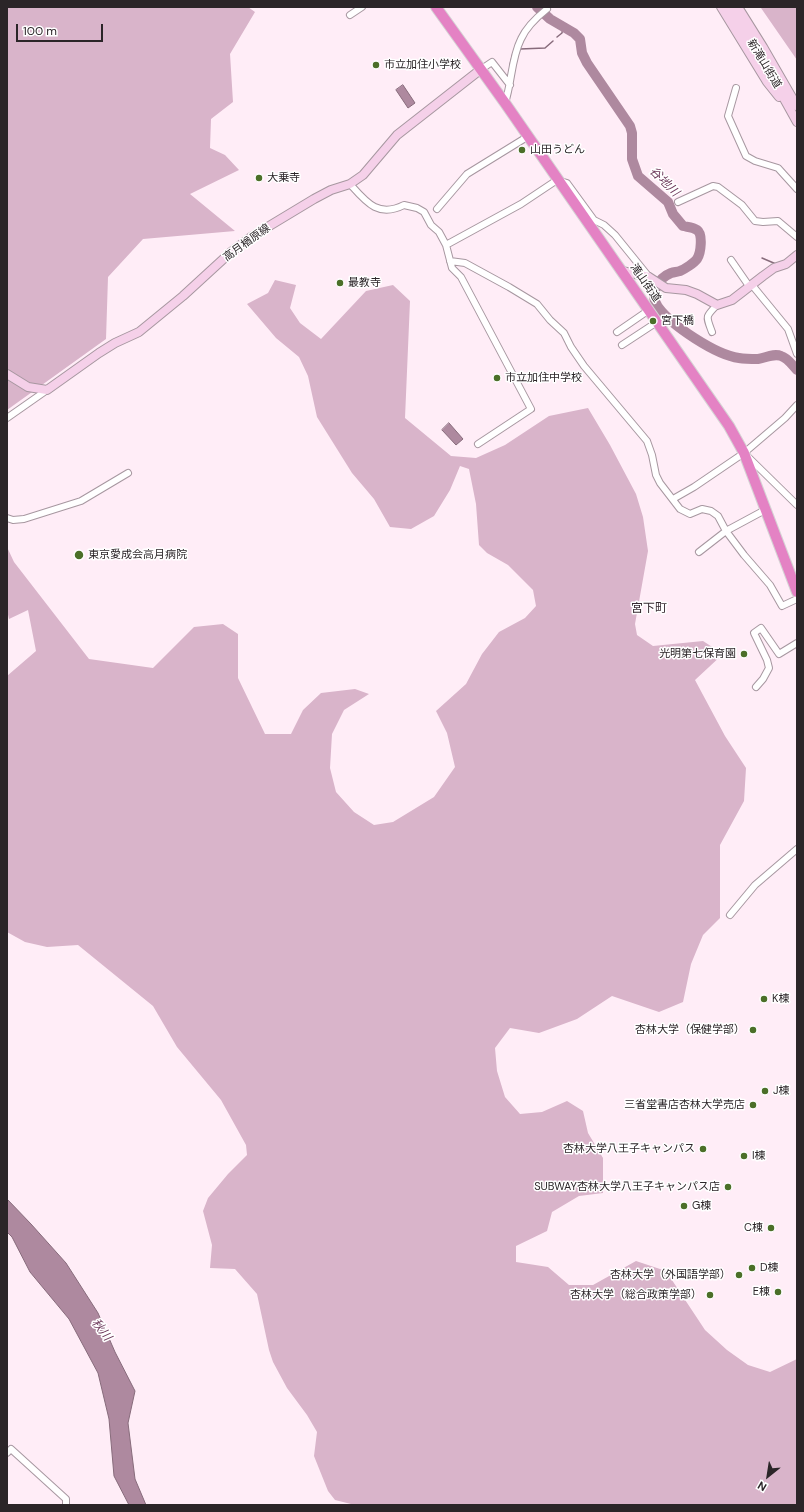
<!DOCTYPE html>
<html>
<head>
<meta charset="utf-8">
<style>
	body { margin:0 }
	#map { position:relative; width:804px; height:1512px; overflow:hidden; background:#ffedf7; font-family:"DM Sans",sans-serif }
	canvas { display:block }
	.frame { position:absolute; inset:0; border:8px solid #2b2528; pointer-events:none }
	.north { position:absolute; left:748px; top:1456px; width:40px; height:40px; -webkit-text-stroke:3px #fff; paint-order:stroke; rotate:210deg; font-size:11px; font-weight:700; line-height:16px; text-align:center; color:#2b2528 }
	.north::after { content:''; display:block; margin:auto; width:14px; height:18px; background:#2b2528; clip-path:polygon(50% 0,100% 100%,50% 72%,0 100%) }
	.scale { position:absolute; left:16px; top:24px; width:87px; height:18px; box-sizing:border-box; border:2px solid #2b2528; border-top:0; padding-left:5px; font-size:12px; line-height:14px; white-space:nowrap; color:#2b2528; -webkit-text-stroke:3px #fff; paint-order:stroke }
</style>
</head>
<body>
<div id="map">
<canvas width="804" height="1512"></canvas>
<div class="frame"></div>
<div class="north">N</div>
<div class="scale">100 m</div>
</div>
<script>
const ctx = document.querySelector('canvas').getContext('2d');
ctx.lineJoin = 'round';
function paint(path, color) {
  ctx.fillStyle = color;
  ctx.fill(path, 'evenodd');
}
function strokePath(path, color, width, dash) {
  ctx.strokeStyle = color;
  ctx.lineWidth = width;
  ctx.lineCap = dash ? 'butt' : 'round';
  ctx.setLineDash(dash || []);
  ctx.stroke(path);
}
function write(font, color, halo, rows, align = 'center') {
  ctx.font = font + ' "DM Sans","Noto Sans JP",sans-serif';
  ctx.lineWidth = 3;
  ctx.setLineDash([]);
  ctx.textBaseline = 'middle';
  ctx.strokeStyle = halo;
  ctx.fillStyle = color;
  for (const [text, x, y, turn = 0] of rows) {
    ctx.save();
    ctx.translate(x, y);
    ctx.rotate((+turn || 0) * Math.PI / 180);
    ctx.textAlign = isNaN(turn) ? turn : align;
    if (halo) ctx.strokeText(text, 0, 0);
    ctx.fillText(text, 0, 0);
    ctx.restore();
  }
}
paint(new Path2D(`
	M7 7H248L255 12 230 54 233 102 211 119 210 148 225 155 239 170 190 194 235 231 143 239 108 277 106 339 7 410Z
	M761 7H797V60L761 8Z
	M275 280 296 285 290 308 300 323 321 339 366 291 393 285 410 301 405 418 451 456 476 458 505 445 549 416 588 408 610 445 636 494 643 517 648 551 635 624 637 635 653 646 703 641 723 654 695 680 725 736 746 768 744 801 720 845V918L703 935 691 964 683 1002 659 1012 612 996 577 1019 539 1033 510 1028 495 1048 497 1071 505 1097 520 1114 542 1112 567 1101 583 1111 588 1133 603 1158V1193L579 1196 552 1212 547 1231 516 1246V1262L548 1267 569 1285H593L636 1261 666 1271 705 1330 727 1350 748 1365 770 1372 797 1359V1505H355L335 1500 328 1491 314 1456 317 1432 307 1415 287 1388 273 1362 269 1350 257 1294 235 1269 210 1268 212 1245 203 1211 208 1198 228 1174 247 1155 246 1145 221 1100 177 1047 153 1006 78 945 47 947 25 942 7 932V676L36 651 28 610 9 619 7 610V547L14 562 89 659 153 668 194 627 223 624 238 634V678L265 734H291L303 710 321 693 355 689 369 694 344 710 332 734 330 768 336 792 354 812 374 825 393 822 434 797 455 767 447 733 436 711 466 684 482 654 499 632 525 618 536 606 533 590 508 565 487 553 479 545 476 504 469 469 460 466 450 490 434 516 411 529 390 527 374 499 352 473 317 417 308 376 299 357 276 338 247 304 268 293Z`), '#d9b4ca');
const water = new Path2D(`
	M403 85 415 103 408 108 396 90Z
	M449 423 463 439 456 445 442 430Z
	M7 1199 31 1224 66 1263 98 1313 115 1352 135 1391 128 1423 135 1479 146 1505H129L114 1476 109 1419 98 1373 69 1319 30 1272 12 1237 7 1232Z`);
paint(water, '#ae899f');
strokePath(water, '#876b7b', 1);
strokePath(new Path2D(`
	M557 37 562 33 563 27
	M520 49 545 48 553 41
	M510 65 513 53
	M762 258 776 264`), '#876b7b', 1.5);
strokePath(new Path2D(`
	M537 7 550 19 574 33 580 39 582 53 587 63 630 126 632 133V159L638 176 668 202 673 214 683 226C687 227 693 227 697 230 703 234 701 253 697 259 694 263 685 269 680 271 677 272 674 272 671 273 658 278 649 295 658 307 672 326 716 355 739 358 745 359 752 359 758 359 765 358 774 353 781 356 788 358 792 365 797 370`), '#ae899f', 10);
const minor = new Path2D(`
	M350 15 362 7
	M480 70 492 62 510 85
	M736 88 728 116 746 156 755 161 778 168 797 189
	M505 103C512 82 511 59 521 39 526 28 537 17 547 9
	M350 184C366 202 378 218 404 205L417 208 424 212 431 225 439 232 446 245 452 268 461 277 531 409 478 444
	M678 202 713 186 718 187 742 205 755 221 763 222 778 221 797 237
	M437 209 467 174 527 137
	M446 245 521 204 557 180 567 183 594 220 604 225 615 235 649 277
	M731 260 749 286
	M450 261 465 263 509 287 537 304 550 320 564 333 571 347 584 366 647 441 652 455 656 475 660 483 680 509 690 514 702 509 711 511 718 516 726 531 744 555 770 585 782 606 797 599
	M752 285 788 329 797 354
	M617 332 649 310
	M712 332C706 316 705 317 717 305
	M622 345 657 322
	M797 405 785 418 744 453 797 505
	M7 418 47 390
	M673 499 694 487 744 453
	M7 518 13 520 24 519 81 501 128 473
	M699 552 726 531 765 510
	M756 687 763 679 769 668 767 660 754 633 761 628 779 654 797 643
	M730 915 755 885 797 849
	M7 1453 11 1449 66 1499V1505`);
const secondary = new Path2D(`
	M721 7 767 82 779 97
	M729 7 767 68 797 122
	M738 7 763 47 797 106
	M622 271 649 277 666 288 686 290 697 294 717 305 732 300 763 276 774 268 786 264 797 255
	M7 374 28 387 47 390 99 353 115 343 139 332 183 296 231 252 251 237 314 199 331 190 350 184 363 175 397 135 480 70`);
const trunk = new Path2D(`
	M436 7 505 103 729 426 744 453 797 592`);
strokePath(minor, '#a797a0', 8);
strokePath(secondary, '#a797a0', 10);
strokePath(trunk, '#d5d3d4', 12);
strokePath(minor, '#fff', 6);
strokePath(secondary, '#f5d0e9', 8);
strokePath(trunk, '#e482c4', 10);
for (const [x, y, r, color] of [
	[376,65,4,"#4b6f28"],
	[522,150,4,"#4b6f28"],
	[259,178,4,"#4b6f28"],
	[340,283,4,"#4b6f28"],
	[653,321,4,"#4b6f28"],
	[497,378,4,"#4b6f28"],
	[79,555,5,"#4b6f28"],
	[744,654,4,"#4b6f28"],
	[764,999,4,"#4b6f28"],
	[753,1030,4,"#4b6f28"],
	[765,1091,4,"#4b6f28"],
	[753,1105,4,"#4b6f28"],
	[703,1149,4,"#4b6f28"],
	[744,1156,4,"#4b6f28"],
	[728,1187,4,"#4b6f28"],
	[684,1206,4,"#4b6f28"],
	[771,1228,4,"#4b6f28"],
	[752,1268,4,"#4b6f28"],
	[739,1275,4,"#4b6f28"],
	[778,1292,4,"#4b6f28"],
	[710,1295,4,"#4b6f28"]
]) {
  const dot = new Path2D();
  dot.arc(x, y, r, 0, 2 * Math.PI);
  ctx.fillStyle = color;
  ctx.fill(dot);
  strokePath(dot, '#fff', 1.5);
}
write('11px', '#2b2528', '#fff', [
	["新滝山街道",764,64,59],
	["高月楢原線",247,243,-36],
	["滝山街道",645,283,55]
]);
write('11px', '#2b2528', '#fff', [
	["市立加住小学校",384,65],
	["山田うどん",530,150],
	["大乗寺",267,178],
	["最教寺",348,283],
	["宮下橋",661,321],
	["市立加住中学校",505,378],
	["東京愛成会高月病院",88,555],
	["光明第七保育園",736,654,"right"],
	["K棟",772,999],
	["杏林大学（保健学部）",745,1030,"right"],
	["J棟",773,1091],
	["三省堂書店杏林大学売店",745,1105,"right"],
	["杏林大学八王子キャンパス",695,1149,"right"],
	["I棟",752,1156],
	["SUBWAY杏林大学八王子キャンパス店",720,1187,"right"],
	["G棟",692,1206],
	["C棟",763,1228,"right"],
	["D棟",760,1268],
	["杏林大学（外国語学部）",731,1275,"right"],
	["E棟",770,1292,"right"],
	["杏林大学（総合政策学部）",702,1295,"right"]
], 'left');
write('italic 12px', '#6d3a5b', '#fff', [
	["谷地川",664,182,45],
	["秋川",101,1330,52]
]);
write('12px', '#372b32', '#fff', [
	["宮下町",649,609]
]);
</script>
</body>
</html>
